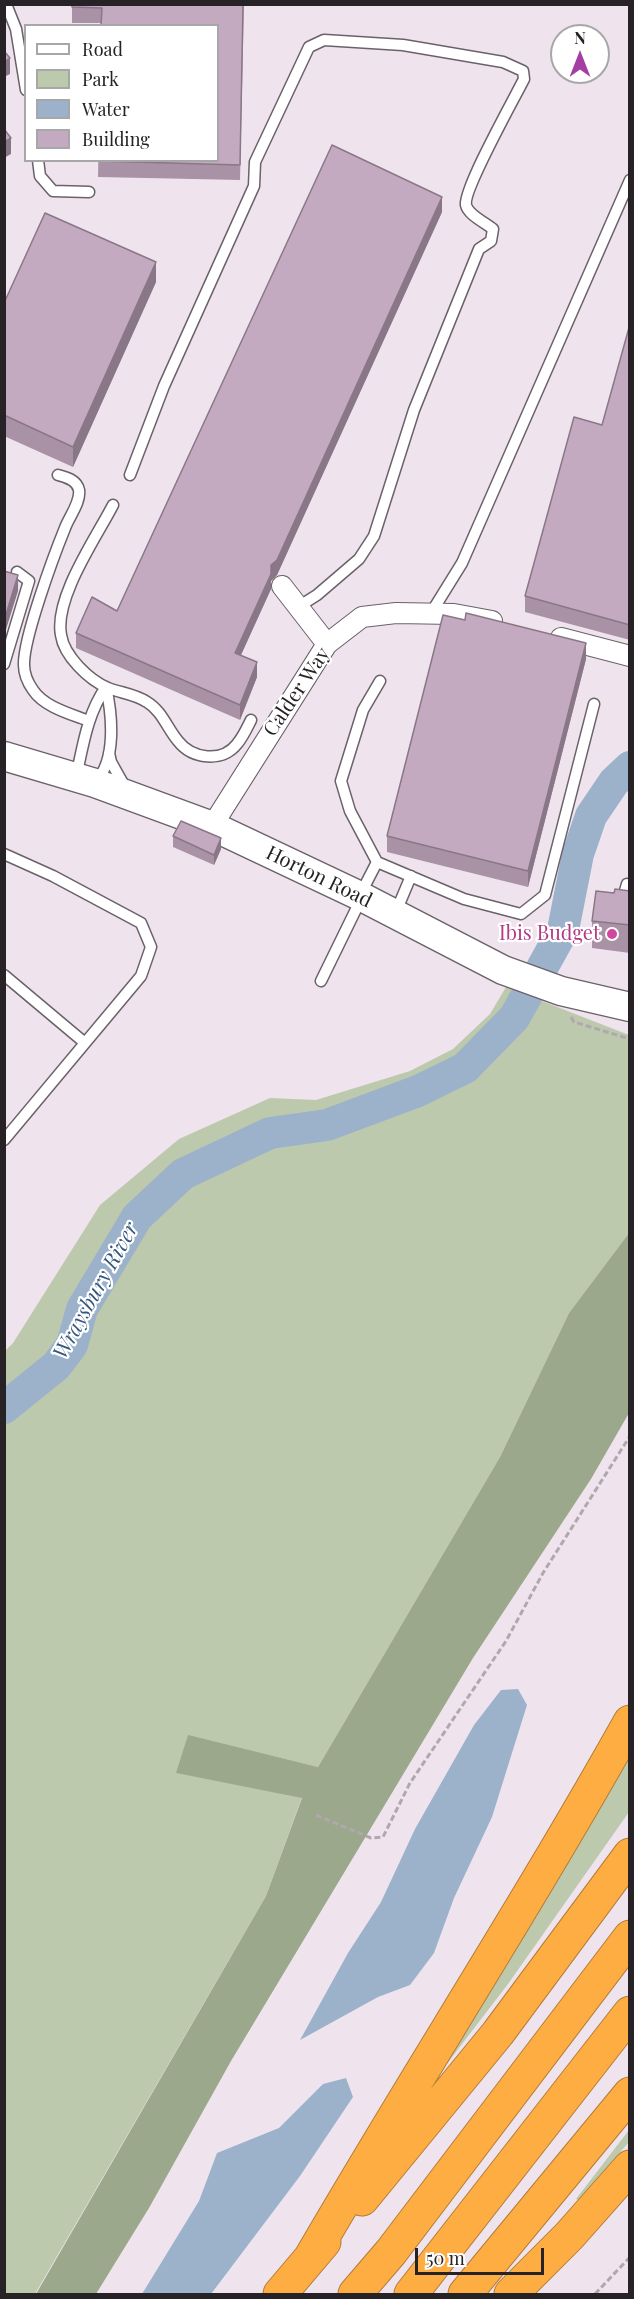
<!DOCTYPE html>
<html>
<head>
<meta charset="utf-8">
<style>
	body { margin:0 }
	#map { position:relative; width:634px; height:2299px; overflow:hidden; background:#efe4ed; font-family:"Playfair Display",serif }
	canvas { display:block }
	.frame { position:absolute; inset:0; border:6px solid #262225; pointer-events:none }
	.legend { position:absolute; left:24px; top:24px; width:195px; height:138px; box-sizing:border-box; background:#fff; border:2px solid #a8a7a8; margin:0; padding:8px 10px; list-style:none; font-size:18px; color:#262225 }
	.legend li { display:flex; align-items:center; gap:12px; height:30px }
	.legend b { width:30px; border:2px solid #a8a7a8 }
	.north { position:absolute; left:550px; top:24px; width:60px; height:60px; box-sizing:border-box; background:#fff; border:2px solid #a8a7a8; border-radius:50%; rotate:0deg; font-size:16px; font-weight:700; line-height:24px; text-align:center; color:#262225 }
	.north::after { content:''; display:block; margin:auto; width:21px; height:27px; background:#a53ea2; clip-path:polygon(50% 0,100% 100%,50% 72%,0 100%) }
	.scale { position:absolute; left:415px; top:2248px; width:129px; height:27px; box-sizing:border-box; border:3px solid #262225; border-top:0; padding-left:8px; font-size:18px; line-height:21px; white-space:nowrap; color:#262225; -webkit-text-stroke:4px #fff; paint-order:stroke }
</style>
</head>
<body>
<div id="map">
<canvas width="634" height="2299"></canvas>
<div class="frame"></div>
<ul class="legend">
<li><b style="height:8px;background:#fff"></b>Road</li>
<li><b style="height:16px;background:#bcc9ac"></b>Park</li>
<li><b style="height:16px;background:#9cb2cb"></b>Water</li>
<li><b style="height:16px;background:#c4aac1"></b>Building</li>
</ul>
<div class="north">N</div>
<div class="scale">50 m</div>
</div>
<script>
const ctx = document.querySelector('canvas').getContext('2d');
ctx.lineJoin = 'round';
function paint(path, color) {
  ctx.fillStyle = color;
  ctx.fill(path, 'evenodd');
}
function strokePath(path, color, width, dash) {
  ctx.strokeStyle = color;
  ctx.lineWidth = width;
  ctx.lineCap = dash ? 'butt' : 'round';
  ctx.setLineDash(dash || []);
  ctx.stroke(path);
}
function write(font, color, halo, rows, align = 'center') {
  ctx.font = font + ' "Playfair Display",serif';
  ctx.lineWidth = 4.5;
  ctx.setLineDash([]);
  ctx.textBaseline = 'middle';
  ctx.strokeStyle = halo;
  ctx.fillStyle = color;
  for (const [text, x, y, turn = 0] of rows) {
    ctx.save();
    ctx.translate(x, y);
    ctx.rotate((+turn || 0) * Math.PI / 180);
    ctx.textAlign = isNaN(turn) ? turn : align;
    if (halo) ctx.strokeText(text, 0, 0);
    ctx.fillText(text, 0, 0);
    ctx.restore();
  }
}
paint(new Path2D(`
	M506 987 629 1035V1233L569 1313 500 1457 318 1767 188 1736 177 1773 302 1797 266 1896 35 2294H4V1352L13 1343 100 1205 179 1139 270 1098 316 1100 410 1071 453 1049 490 1014Z
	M629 1750V1812L508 1984 429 2087Z
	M629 2130V2142L578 2200 576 2199Z`), '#bcc9ac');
paint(new Path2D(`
	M629 1233V1413L591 1479 473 1658 231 2061 149 2208 96 2294H36L266 1896 302 1798 176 1773 188 1735 318 1767 500 1457 569 1313Z`), '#9ba88b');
paint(new Path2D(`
	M518 1689 527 1705 492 1817 454 1898 434 1953 410 1985 378 1997 300 2040 348 1953 381 1902 415 1829 474 1725 501 1690Z
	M346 2078 353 2097 300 2176 211 2294H142L199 2201 217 2153 279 2128 323 2084Z`), '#9cb2cb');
strokePath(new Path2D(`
	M542 968 563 930 578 854 591 816 614 782 630 767
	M4 1408 56 1366 72 1345 82 1309 137 1217 183 1174 270 1133 327 1125 418 1091 465 1068 514 1018 527 995`), '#9cb2cb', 32);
const lane = new Path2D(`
	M6 4 16 29 26 90
	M38 160 40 176 53 191 89 192
	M58 475C66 477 77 480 79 490 81 502 69 517 65 528 54 555 23 639 24 665 24 674 28 683 33 690 44 707 71 714 89 721
	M130 475 164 386 254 186 255 162 309 47 324 40 403 45 503 62 523 71 524 79C514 99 463 190 466 205 468 215 486 223 493 229L491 241 479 249 414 410 374 536 359 559 317 595 298 607
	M113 505C96 538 54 598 61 635 64 656 89 680 108 688 121 693 135 694 147 702 162 711 167 728 178 741 192 759 222 763 237 744 243 737 247 728 251 720
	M431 613 462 563 630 180
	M4 664 29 581 17 572
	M380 681 363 710 341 781 350 811 377 862 464 899 521 914 545 895 594 704
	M109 753 111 762 125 787
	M76 777C83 746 87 714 106 687
	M95 782C117 761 112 714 106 687
	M4 854 53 876 141 923 151 947 141 976 4 1140
	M627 884 624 894 630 895
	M360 895 377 862
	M395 914 411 876
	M4 975 85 1043
	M321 981 362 897`);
const street = new Path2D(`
	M282 586 327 644
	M561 638 630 656
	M212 826 327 644 362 617 396 613 454 614 492 621`);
const secondary = new Path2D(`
	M4 756 95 783 212 826 360 896 503 970 561 991 630 1007`);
const highway = new Path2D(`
	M362 2199 498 2033 630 1855
	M311 2257C415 2078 528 1904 630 1722
	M280 2294 324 2242
	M355 2294 391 2252 630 1937
	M411 2294 630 2013
	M465 2294 630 2094
	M511 2294 569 2236 630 2167`);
strokePath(lane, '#6a6169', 13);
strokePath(street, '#6a6169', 22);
strokePath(secondary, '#6a6169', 31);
strokePath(highway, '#b27c38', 35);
strokePath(new Path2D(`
	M571 1017 574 1022 630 1039
	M316 1815 371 1838 383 1837 410 1783 506 1641 543 1573 630 1436
	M595 2294 630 2257`), '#b1a8af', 3, [6, 3]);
strokePath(lane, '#fff', 10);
strokePath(street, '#fff', 20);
strokePath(secondary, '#fff', 28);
strokePath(highway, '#fead43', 33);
paint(new Path2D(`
	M72 4H244L240 180 98 177 101 23H72Z
	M442 212 277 575 271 581V589L241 655 257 677 240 720 76 648V633L117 611Z
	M156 282 73 467 4 436V303Z
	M630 324V640L525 612V596L602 425Z
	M586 659 528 887 387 852V836Z
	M173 836 221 849 214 865 173 847Z
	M630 891V953L592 948V921L614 893Z`), '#a992a6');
paint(new Path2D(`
	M10 58V74L4 77V62Z
	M11 138V154L4 158V142Z
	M442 197V212L277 575 271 581V589L235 668V653L271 565Z
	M156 262V282L73 467V447Z
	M18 575V591L4 636V621Z
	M586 643V659L528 887V871Z
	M257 662V677L240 720V705Z
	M221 838V849L214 865V855Z`), '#897787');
const building = new Path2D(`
	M72 4H243L240 165 98 161V160H218V26H101L102 8 72 7Z
	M4 51 10 58 4 62Z
	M4 129 11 138 4 142Z
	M332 145 442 197 277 560 271 565V574L235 653 257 662 240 705 76 633 92 597 117 611Z
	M45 213 156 262 73 447 4 415V303Z
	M630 324V625L525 596 574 417 602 425Z
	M4 571 18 575 4 621Z
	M466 613 586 643 528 871 387 836 443 615 465 620Z
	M181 821 221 838 214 855 173 836Z
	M615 889 630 891V925L592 921 596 891 614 893Z`);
paint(building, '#c4aac1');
strokePath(building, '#897787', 1.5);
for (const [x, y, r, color] of [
	[612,934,6,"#d1479c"]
]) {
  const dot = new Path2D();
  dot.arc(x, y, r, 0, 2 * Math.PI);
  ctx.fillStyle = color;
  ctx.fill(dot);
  strokePath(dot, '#fff', 2);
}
write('20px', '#262225', '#fff', [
	["Calder Way",297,692,-56],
	["Horton Road",319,877,26]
]);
write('20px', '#b23c85', '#fff', [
	["Ibis Budget",600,934]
], 'right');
write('italic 21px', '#35577d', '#fff', [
	["Wraysbury River",96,1291,-61]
]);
</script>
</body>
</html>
